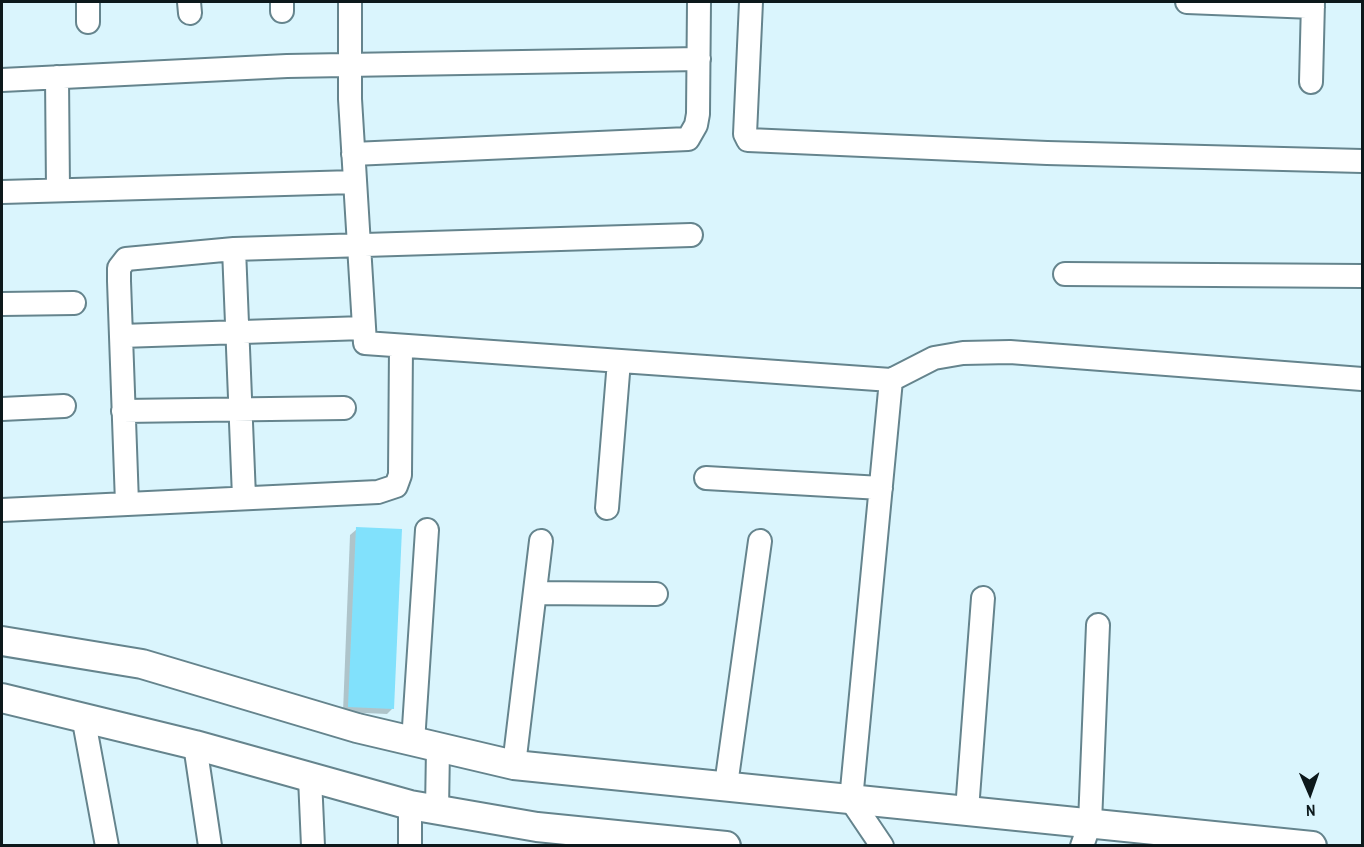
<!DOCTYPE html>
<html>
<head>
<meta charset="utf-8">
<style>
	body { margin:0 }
	#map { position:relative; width:1364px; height:847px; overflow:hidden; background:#daf5fd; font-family:"Archivo Narrow",sans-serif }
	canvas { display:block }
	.frame { position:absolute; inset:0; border:3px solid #0c181b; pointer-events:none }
	.north { position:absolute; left:1280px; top:763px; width:60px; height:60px; -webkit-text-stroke:4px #daf5fd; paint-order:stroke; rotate:178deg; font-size:16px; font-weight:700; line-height:24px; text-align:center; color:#0c181b }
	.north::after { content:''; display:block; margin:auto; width:21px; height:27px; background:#0c181b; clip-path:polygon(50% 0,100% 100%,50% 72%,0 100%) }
</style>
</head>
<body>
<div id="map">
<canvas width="1364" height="847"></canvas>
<div class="frame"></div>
<div class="north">N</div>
</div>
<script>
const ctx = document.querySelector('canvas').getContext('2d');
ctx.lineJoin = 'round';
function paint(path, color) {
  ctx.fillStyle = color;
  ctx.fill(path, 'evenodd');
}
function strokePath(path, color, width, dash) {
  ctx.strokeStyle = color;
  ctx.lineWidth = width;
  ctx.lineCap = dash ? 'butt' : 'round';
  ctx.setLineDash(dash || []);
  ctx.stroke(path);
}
paint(new Path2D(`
	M357 529 393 708 387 714 343 712 350 535Z`), '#0003');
paint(new Path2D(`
	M356 527 402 529 394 709 348 707Z`), '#81e1fc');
const minor = new Path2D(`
	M88 2V22
	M189 2 190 13
	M282 2V11
	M350 2V99L365 343 891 380 851 800 882 846
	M751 2 745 134 748 140 1047 153 1362 161
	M1187 2 1313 7
	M57 77 58 190
	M2 80 287 66 699 59
	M1311 82 1313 2
	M353 154 688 139 696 125 698 114 699 2
	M2 192 355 182
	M234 249 244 497
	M1065 274 1362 276
	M2 304 74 303
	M121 336 364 328
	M891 380 934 358 963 353 1010 352 1362 379
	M2 409 64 406
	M123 411 344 408
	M706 478 881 488
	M127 503 119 281V268L126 259 234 249 691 235
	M607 508 619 361
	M2 510 378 492 396 486 400 475 401 346
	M535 593 656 594
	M83 716 107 846
	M413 742 427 530
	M195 745 210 846
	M514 765 541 541
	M310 778 313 846
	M726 785 760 541
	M410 805V846
	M437 810 438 748
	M967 810 983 598
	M1082 846 1090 823 1098 625`);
const major = new Path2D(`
	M2 641 142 664 357 728 514 765 1312 846
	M2 698 195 745 410 805 537 827 726 846`);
strokePath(minor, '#65848d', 26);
strokePath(major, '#65848d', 32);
strokePath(minor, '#fff', 22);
strokePath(major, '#fff', 28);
</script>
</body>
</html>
